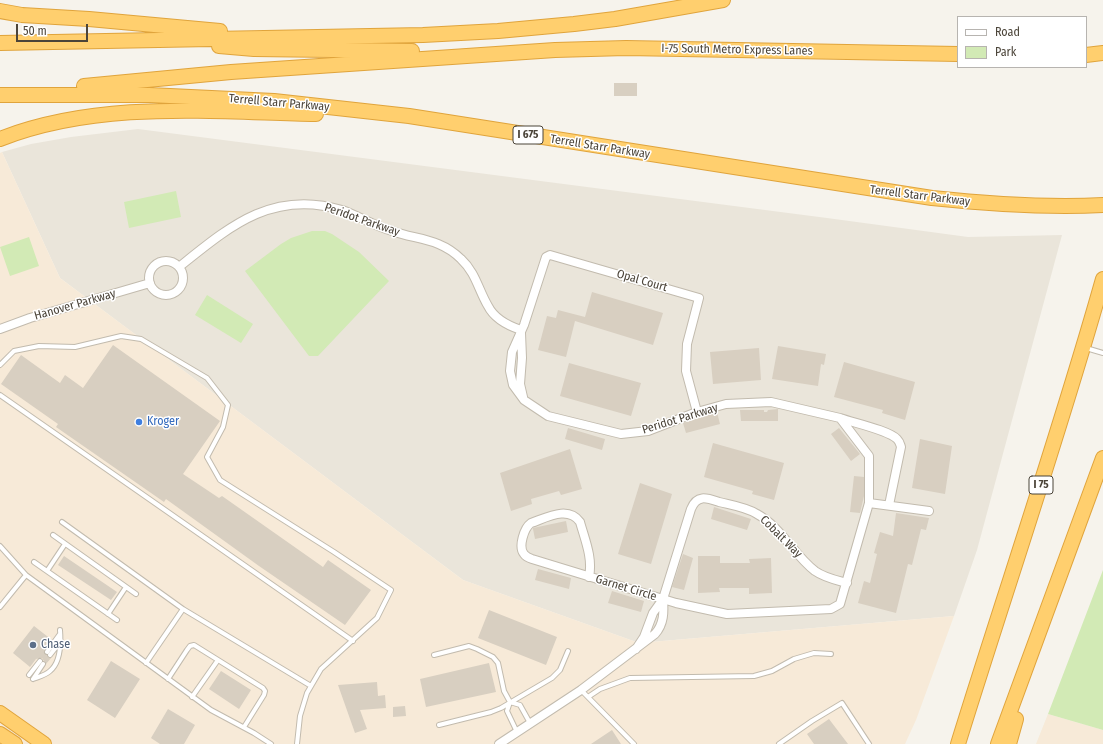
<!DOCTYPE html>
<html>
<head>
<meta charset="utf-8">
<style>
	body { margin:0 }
	#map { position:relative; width:1103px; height:744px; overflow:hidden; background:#f6f3ec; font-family:"Fira Sans Condensed",sans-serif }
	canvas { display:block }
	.legend { position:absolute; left:957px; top:16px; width:130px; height:52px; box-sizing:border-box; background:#fff; border:1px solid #b7b4b0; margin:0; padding:5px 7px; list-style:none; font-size:12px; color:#4b4439 }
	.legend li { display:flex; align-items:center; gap:8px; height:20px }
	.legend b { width:20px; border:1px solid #b7b4b0 }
	.scale { position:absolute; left:16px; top:24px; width:72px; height:18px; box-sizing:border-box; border:2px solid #4b4439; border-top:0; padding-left:5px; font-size:12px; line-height:14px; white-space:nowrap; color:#4b4439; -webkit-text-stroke:3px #fff; paint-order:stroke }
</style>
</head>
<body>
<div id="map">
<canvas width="1103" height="744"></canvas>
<ul class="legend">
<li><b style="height:5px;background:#fff"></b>Road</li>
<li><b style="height:11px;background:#d2eab5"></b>Park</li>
</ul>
<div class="scale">50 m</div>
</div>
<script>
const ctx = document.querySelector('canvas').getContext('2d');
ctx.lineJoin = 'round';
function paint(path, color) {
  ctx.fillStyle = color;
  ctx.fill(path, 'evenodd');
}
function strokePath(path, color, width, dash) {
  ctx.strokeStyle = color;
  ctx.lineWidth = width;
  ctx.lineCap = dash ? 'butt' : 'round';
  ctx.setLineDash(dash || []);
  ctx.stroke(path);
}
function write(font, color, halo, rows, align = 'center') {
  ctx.font = font + ' "Fira Sans Condensed",sans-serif';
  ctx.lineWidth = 3;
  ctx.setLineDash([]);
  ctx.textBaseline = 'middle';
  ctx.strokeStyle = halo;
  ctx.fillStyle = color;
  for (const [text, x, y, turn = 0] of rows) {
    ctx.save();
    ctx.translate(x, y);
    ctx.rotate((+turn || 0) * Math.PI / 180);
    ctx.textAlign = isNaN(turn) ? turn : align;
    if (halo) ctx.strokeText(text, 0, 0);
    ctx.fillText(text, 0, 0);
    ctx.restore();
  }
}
paint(new Path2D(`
	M138 129 827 218 968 237 1062 235 977 550 954 616 639 643 463 580 60 278 2 152 31 144 71 137Z`), '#eae5da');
paint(new Path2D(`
	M2 152 60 278 463 580 639 643 954 616 916 720 905 744H0V153Z
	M1048 714 1103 730V744H1036Z`), '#f7ead8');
paint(new Path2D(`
	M176 191 181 217 129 228 124 202Z
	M312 231H325L332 234 359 252 389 281 318 356H309L245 271 281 244 291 238Z
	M29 237 39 266 10 276 0 247Z
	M207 295 253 324 241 343 195 315Z
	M1103 570V730L1048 714Z`), '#d2eab5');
paint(new Path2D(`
	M614 83H637V96H614Z
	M592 292 663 313 653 345 575 321 566 357 538 350 547 316 556 318 558 310 585 317Z
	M113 345 220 421 183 474 219 498 222 496 323 567 328 560 371 590 345 625 259 566 166 499 164 502 56 427 58 424 1 384 21 355 60 383 65 375 83 388Z
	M778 346 826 354 824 365 821 364 818 386 772 379Z
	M759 348 761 380 713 384 710 352Z
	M844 362 915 382 905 420 882 413 883 410 834 397Z
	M569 363 641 383 631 416 560 396Z
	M778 409V421H741L740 410H764V412H767L768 410Z
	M717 412 720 424 686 433 683 423Z
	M568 428 605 439 602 450 565 439Z
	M839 428 860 454 851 461 831 434Z
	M920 439 952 446 945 494 912 488Z
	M713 443 784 463 774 500 752 494 753 491 704 477Z
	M570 449 582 489 561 495 559 491 531 499 532 504 511 511 500 473Z
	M854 476 864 477V496L860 513 850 512Z
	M640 483 672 494 651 564 618 554Z
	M714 507 751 519 747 530 711 519Z
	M896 513 929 518 926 530 921 529 912 565 908 564 896 613 858 603 864 581 870 583 877 554 874 553 880 532 893 536Z
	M566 521 568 532 535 539 533 529V528Z
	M683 554 693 558 684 590 672 587Z
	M64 556 117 592 111 600 58 565Z
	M698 556H720V563H750L749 559 771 558 772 593 749 594V588H719L720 592 698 593Z
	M538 569 571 578 569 589 535 580Z
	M612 591 644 601 641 612 608 603Z
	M489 610 557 637 546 665 478 638Z
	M34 626 52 640 44 652 48 657 51 658 46 664 42 658 36 659 30 667 13 653Z
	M111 661 140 679 115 718 87 700Z
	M489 663 496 692 426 707 420 679Z
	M221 671 251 690 239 709 209 689Z
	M377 682 378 696 385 695 386 708 360 710 367 729 355 733 338 685Z
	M405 706 406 716 393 717V707Z
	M168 709 195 725 184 744H160L151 738Z
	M829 719 848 744H814L807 734Z
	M612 730 621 744H591Z`), '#d8cfc1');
const lane = new Path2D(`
	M1086 348 1103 353
	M0 365 14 351 39 346 75 347 121 336 141 339 207 378 228 405 223 427 207 457 220 480 334 552 391 590 377 618 321 669 307 693 300 716 297 744
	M0 395 353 641
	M62 522 183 609
	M53 535 136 594
	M0 546 26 575 0 607
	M34 562 117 620
	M47 571 65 544
	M26 575 211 710 254 733 271 744
	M108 614 126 587
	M47 652 60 634
	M50 655 61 641
	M434 655 469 646 477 649 493 657 498 663 504 691 510 702
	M146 663 183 609 311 686
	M29 675 40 661
	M33 679C38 677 46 675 50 671 61 662 61 643 60 630
	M33 679 43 664
	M168 679 187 650 190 646 194 645 263 688 265 691 264 695 244 727
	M581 690 634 744
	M192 697 218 660
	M588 697 600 689 630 678 754 676 772 671 794 659 814 653 831 654
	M439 725 491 712 501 708 552 678 560 670 568 651
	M517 732 507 711 510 702 520 705 530 723
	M779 744 812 721 842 703 869 744`);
const street = new Path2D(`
	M149 278a17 17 0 1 1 34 0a17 17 0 1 1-34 0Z
	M179 267C229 227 272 189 342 210 359 216 374 226 392 231 417 240 440 238 461 259 476 273 478 289 488 306 494 318 509 326 521 330
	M0 329 30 318 150 283
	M521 333 522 358 520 384 523 397
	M840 418C854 423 888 430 897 439 900 442 900 444 901 447L889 505
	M869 503 929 511
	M589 577C593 558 585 540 580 522 568 505 546 518 531 523 524 528 518 547 524 554 526 557 529 558 532 559L676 603 727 614 831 609 840 604 869 503V456L840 418 771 402 726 404 697 412 648 431 621 434 548 416 524 400 513 385 510 371 512 352 524 325 546 257 550 255 699 298 687 344 686 371 697 412
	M636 649 644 637 653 613 663 599 691 509C697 494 707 498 719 502 731 505 746 507 757 514 781 527 794 555 815 571 825 578 836 580 847 583
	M499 744 581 690 655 634C664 624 664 612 663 599`);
const highway = new Path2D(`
	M0 11 22 15 89 19 220 31
	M0 43 423 35 498 31 574 24 615 19 723 0
	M219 46 254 49 412 51
	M1086 55 1103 53
	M84 86 231 72 555 50 626 48 958 54
	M0 95H149L274 101 409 116 932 198C989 204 1046 208 1103 205
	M0 139C100 100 211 112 316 114
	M0 713 44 744
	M0 734 15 744
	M958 744C1006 589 1059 435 1103 279
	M998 744 1103 458
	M1009 744 1016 719`);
strokePath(lane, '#c2bbae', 6);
strokePath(street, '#c2bbae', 10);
strokePath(highway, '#e0a43c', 16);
strokePath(lane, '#fff', 4);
strokePath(street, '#fff', 8);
strokePath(highway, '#ffcf6e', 14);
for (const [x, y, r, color] of [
	[139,422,4,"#3f7fe0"],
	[33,645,4,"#5c6f8a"]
]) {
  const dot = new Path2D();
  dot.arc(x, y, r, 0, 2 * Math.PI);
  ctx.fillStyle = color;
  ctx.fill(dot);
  strokePath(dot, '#fff', 1.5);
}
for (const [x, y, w] of [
	[528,135,30],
	[1041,485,24]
]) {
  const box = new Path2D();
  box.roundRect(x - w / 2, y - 9, w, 18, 3);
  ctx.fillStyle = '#fff';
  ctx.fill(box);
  strokePath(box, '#4b4439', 1);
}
write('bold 11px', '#4b4439', null, [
	["I 675",528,135],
	["I 75",1041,485]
]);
write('12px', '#4b4439', '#fff', [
	["I-75 South Metro Express Lanes",737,50,1],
	["Terrell Starr Parkway",279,103,5],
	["Terrell Starr Parkway",600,147,9],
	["Terrell Starr Parkway",920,196,7],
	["Peridot Parkway",362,220,19],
	["Opal Court",642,281,16],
	["Hanover Parkway",75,305,-16],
	["Peridot Parkway",680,419,-17],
	["Cobalt Way",781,537,45],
	["Garnet Circle",626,588,17]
]);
write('12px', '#366cbe', '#fff', [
	["Kroger",147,422]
], 'left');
write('12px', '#4e5e75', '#fff', [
	["Chase",41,645]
], 'left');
</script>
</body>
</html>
